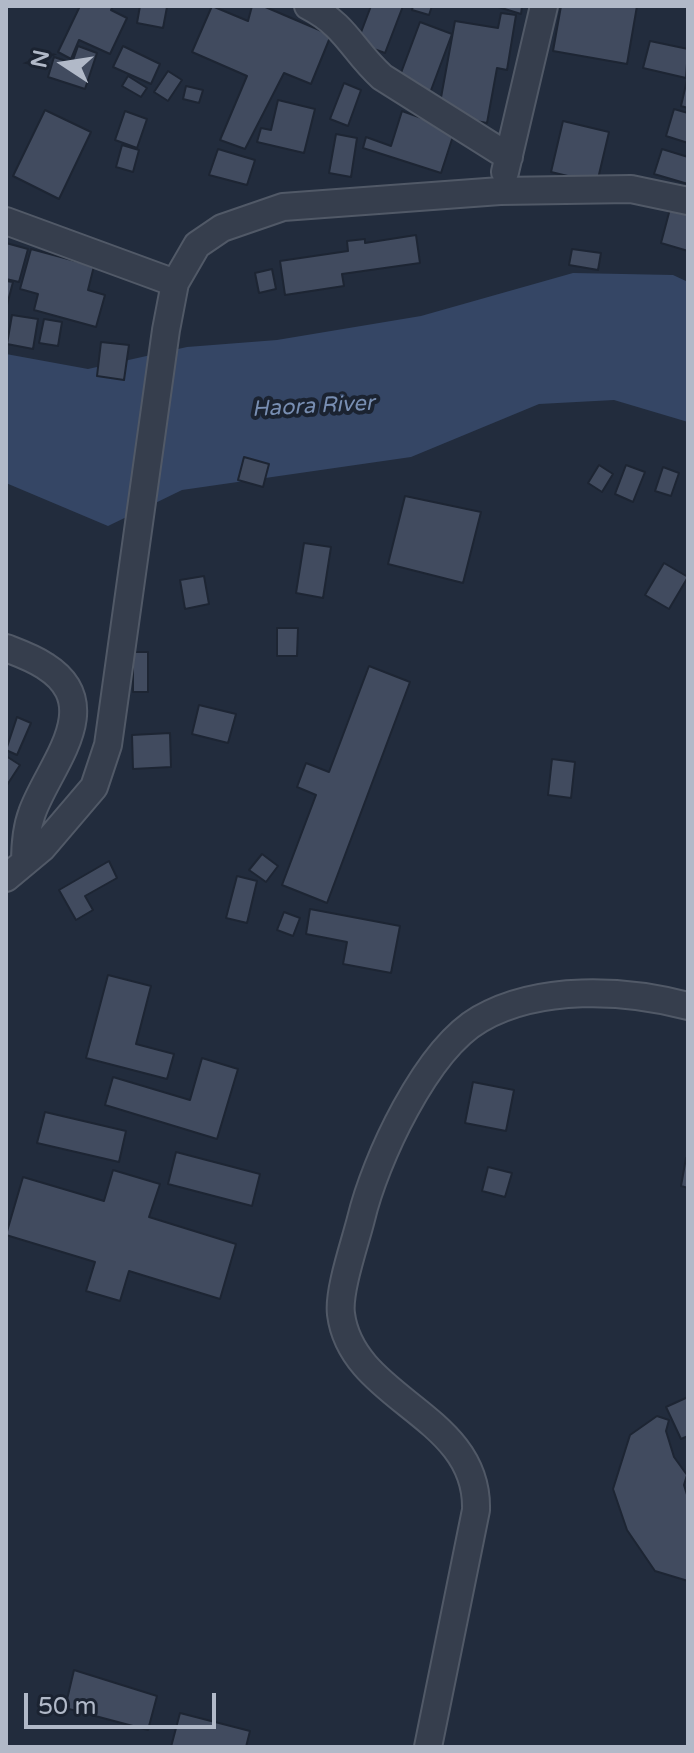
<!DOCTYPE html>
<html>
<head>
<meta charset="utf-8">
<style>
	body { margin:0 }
	#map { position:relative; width:694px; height:1753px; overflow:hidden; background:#222c3d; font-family:"Varela Round",sans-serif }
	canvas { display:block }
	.frame { position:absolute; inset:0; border:8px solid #b1b9c8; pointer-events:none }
	.north { position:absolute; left:24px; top:24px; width:80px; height:80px; -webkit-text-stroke:6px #1b2331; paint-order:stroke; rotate:282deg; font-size:22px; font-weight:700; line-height:32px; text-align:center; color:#b1b9c8 }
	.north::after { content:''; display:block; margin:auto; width:28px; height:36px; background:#b1b9c8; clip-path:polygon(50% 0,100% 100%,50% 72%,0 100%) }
	.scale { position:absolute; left:24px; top:1693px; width:192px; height:36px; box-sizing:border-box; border:4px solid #b1b9c8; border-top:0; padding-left:10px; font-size:24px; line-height:28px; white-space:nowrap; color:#b1b9c8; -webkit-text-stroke:6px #1b2331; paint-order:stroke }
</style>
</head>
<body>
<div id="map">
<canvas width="694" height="1753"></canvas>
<div class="frame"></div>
<div class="north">N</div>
<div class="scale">50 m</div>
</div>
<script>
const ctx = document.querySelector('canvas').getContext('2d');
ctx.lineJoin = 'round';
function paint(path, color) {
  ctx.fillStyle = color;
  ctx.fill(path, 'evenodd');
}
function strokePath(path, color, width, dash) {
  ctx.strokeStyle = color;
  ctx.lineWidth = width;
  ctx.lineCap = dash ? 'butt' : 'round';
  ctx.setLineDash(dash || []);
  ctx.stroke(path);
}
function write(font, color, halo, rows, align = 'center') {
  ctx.font = font + ' "Varela Round",sans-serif';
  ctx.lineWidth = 8;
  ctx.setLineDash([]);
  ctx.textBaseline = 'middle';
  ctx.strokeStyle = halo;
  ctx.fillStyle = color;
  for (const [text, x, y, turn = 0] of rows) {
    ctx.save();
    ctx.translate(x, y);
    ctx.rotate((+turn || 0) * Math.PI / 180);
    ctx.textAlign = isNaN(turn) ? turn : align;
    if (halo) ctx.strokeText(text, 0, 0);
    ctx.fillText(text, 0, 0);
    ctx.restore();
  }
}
paint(new Path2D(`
	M573 273 673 275 688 282V422L614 400 539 404 411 457 182 490 108 526 6 483V354L88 369 187 347 277 340 421 316Z`), '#354665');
const building = new Path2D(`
	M80 6H113L111 10 127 18 110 54 79 40 71 59 58 52Z
	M140 6 167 7 163 28 137 23Z
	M212 6 248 21 252 6H263L331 35 311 84 284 73 245 149 220 140 247 76 192 52Z
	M371 6H403L385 53 357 43Z
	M413 6H432L429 15 412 10Z
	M495 6H522L521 14Z
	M561 6H637L627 64 553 51Z
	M501 13 516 15 507 70 497 68 487 123 438 114 455 21 498 28Z
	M420 22 452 34 427 101 395 89Z
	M650 41 688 49 686 78 643 68Z
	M78 46 97 53 85 89 48 77 54 57 72 63Z
	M123 46 160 64 151 84 113 67Z
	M168 71 182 80 168 101 154 92Z
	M128 76 147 88 141 97 122 86Z
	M687 80H688V108L681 106Z
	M344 83 361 90 348 126 330 119Z
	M186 86 203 90 199 103 183 99Z
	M278 100 315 109 304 153 257 142 261 128 271 130Z
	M674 109 688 113V143L666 136Z
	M45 110 91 132 59 199 13 176Z
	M125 111 147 119 137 148 115 140Z
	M402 111 455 130 441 173 363 148 366 137 391 146Z
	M563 121 609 132 597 183 551 172Z
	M336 134 357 138 351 177 329 173Z
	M122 145 139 150 133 172 116 167Z
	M218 149 255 160 247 185 209 175Z
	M662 149 688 157V184L654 174Z
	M670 209 688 214V251L661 243Z
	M416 235 420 263 342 274 344 286 285 295 280 261 348 251 347 241 365 239V243Z
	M6 243 28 249 19 282 6 279Z
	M31 249 94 266 88 290 105 295 96 327 34 310 38 294 20 289Z
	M572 249 601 253 598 270 569 265Z
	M272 269 276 289 259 293 255 273Z
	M6 281 13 282 7 305H6Z
	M12 315 38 319 33 349 7 344Z
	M44 319 62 322 58 346 39 343Z
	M101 342 129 345 124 380 97 376Z
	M244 457 269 464 263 487 238 480Z
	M599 465 613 474 602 492 588 483Z
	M626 465 645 472 633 502 615 494Z
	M663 467 679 473 671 496 655 491Z
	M405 496 481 512 463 583 388 564Z
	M304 543 331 547 323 598 296 593Z
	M664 563 688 577 669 609 645 595Z
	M204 576 209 604 185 609 180 580Z
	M277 628H298L297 656H277Z
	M133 652H148V692H133Z
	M369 666 410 682 327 903 282 885 316 795 297 787 306 763 329 772Z
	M199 705 236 714 228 743 192 734Z
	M17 717 31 723 17 755 6 750Z
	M170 733 171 767 133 769 132 735Z
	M6 756 20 765 7 785 6 784Z
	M552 759 575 762 571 798 548 795Z
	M262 854 278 866 266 882 249 870Z
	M109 861 117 878 85 896 93 910 76 920 59 890Z
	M237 876 257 881 247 923 226 918Z
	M310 909 400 926 391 973 343 964 347 942 306 934Z
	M284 912 300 918 293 936 277 930Z
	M108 975 151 986 136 1044 174 1054 167 1079 86 1058Z
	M202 1058 238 1069 217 1139 105 1105 113 1077 190 1100Z
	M473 1082 514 1090 506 1131 465 1123Z
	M45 1112 126 1131 119 1162 37 1143Z
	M176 1152 260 1174 252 1206 168 1184Z
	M686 1158H688V1188L681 1186Z
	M488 1167 512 1173 505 1197 482 1191Z
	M113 1170 160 1184 149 1217 236 1244 220 1299 129 1271 120 1301 86 1291 95 1262 6 1235 23 1177 104 1201Z
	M688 1397V1436L681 1439 666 1407Z
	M657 1416 669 1420 666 1431 674 1457 687 1475 684 1485 688 1498V1581L655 1571 627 1530 613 1489 630 1435Z
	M74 1670 157 1696 148 1730 65 1708Z
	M180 1713 250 1731 246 1747H171Z`);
paint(building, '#414b5f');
strokePath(building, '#1d2533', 2);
const street = new Path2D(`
	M308 6C347 26 352 50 382 77L509 157
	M505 172 544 6
	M6 221 175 283
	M6 648C19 653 33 658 45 666 108 706 48 767 32 813 26 829 25 845 25 862
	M6 878 42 848 94 787 108 745 166 330 175 283 197 245 222 228 283 207 500 191 631 189 688 201
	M428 1747 476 1510C479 1414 352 1401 341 1314 338 1291 355 1243 361 1219 375 1160 426 1050 480 1019 539 985 624 989 688 1006`);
strokePath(street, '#515967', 30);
strokePath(street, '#363e4d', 26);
write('italic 22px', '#788eb2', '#1b2331', [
	["Haora River",313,407,-3]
]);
</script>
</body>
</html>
